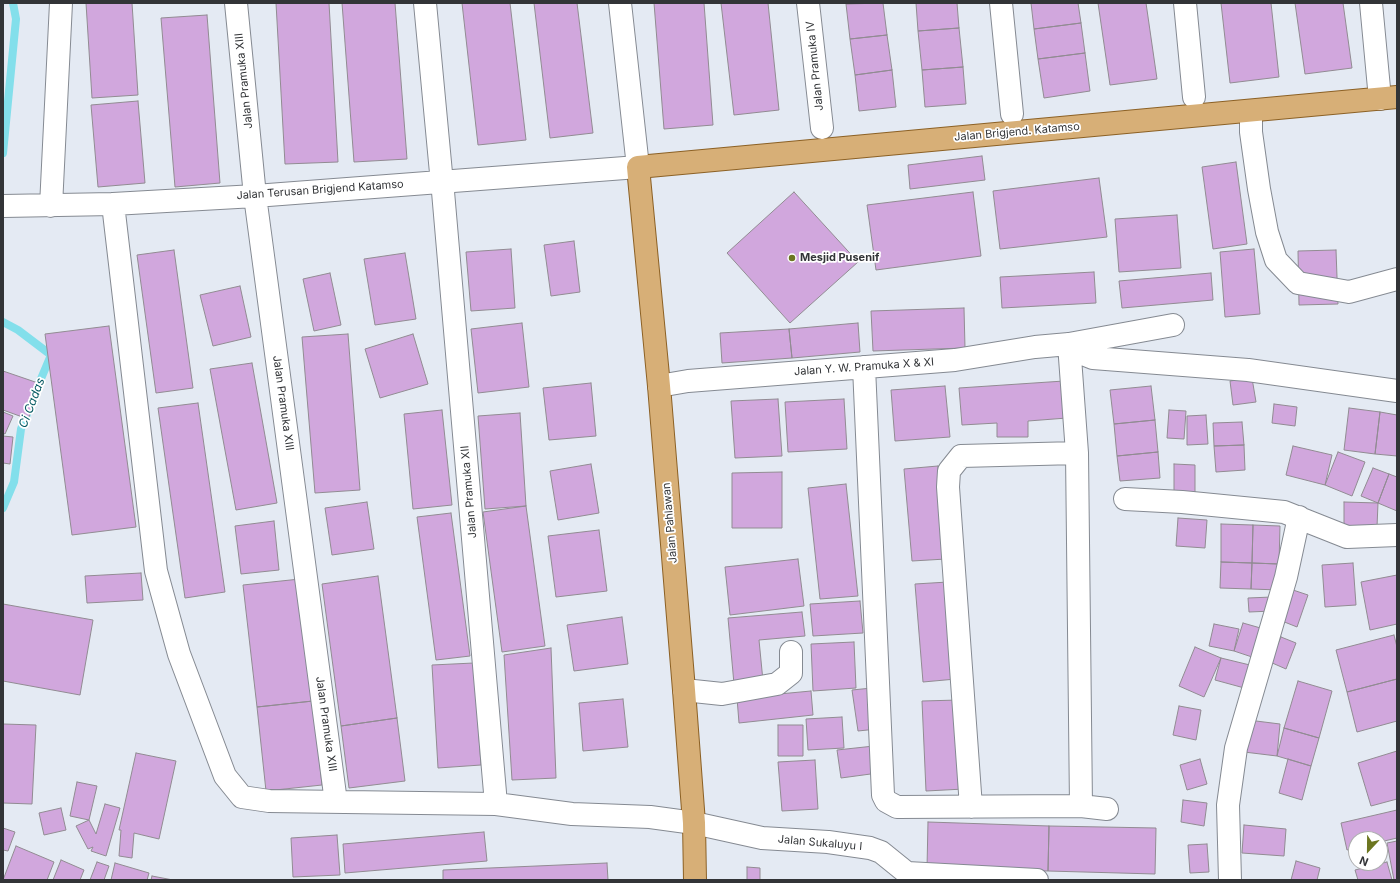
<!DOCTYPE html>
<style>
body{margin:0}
#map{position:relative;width:1400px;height:883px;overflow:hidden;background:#e4eaf3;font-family:Inter,sans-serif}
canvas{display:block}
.frame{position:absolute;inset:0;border:4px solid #323437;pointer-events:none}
.north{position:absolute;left:1348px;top:831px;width:40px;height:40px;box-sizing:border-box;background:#fff;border:1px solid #adaeaf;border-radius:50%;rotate:202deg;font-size:11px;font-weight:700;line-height:16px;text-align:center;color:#323437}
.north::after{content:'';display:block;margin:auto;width:14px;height:18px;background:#6c7620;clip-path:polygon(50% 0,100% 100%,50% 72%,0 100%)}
</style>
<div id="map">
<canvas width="1400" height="883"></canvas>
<div class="frame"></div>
<div class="north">N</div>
</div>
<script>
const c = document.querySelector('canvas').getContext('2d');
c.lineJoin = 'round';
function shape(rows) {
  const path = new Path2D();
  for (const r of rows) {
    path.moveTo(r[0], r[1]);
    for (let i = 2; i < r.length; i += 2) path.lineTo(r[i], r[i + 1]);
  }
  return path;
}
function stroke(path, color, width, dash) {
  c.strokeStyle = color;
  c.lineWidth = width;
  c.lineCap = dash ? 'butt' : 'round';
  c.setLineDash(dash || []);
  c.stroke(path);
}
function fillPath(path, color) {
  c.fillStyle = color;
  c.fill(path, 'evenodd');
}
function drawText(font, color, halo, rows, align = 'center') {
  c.font = font + ' Inter,sans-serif';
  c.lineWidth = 3.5;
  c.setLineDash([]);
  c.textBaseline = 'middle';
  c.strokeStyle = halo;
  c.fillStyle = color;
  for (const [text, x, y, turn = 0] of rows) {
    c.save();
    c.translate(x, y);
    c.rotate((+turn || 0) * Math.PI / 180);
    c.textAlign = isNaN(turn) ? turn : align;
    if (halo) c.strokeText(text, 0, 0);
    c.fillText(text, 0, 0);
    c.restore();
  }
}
stroke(shape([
 [3,153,16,19,13,3],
 [3,322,18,330,51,355,35,393],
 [3,508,14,482,21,429,29,409]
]), '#83dfeb', 8);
const building = shape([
 [86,3,132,3,138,95,92,98,86,3],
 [276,3,329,3,338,162,285,164,276,3],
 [342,3,395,3,407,159,354,162,342,3],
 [462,3,510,3,526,140,478,145,462,3],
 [534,3,577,3,593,133,550,138,534,3],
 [654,3,704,3,713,125,664,129,654,3],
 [721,3,768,3,779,110,734,115,721,3],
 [883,3,887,35,850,39,846,4,883,3],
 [916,3,957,3,959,28,918,31,916,3],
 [1031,3,1078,3,1081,23,1034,29,1031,3],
 [1098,3,1146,3,1157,79,1110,85,1098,3],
 [1221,3,1271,3,1279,77,1230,83,1221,3],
 [1295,3,1343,3,1352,68,1305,74,1295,3],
 [207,15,220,183,175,187,161,18,207,15],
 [1081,23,1085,53,1038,59,1034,29,1081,23],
 [959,28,963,67,922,70,918,31,959,28],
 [887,35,892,70,855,75,850,39,887,35],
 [1085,53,1090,91,1044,98,1038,59,1085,53],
 [963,67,966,104,925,107,922,70,963,67],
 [892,70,896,107,859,111,855,75,892,70],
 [138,101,145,183,98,187,91,105,138,101],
 [982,156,985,180,910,189,908,165,982,156],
 [1236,162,1247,244,1213,249,1202,167,1236,162],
 [1099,178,1107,237,1000,249,993,191,1099,178],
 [794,192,858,262,790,323,727,253,794,192],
 [973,192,981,256,876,270,867,205,973,192],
 [1177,215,1181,268,1119,272,1115,219,1177,215],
 [574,241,580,292,551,296,544,245,574,241],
 [511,249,515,308,471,311,466,252,511,249],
 [1254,249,1260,314,1225,317,1220,252,1254,249],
 [174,250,193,388,156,393,137,255,174,250],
 [1336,250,1338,304,1299,305,1298,251,1336,250],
 [405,253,416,319,375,325,364,259,405,253],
 [1094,272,1096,303,1002,308,1000,277,1094,272],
 [330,273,341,325,314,331,303,279,330,273],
 [1211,273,1213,300,1122,308,1119,281,1211,273],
 [240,286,251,337,213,346,200,295,240,286],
 [964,308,965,348,873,351,871,311,964,308],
 [522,323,529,387,478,393,471,329,522,323],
 [858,323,860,352,792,358,789,329,858,323],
 [109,326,136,527,72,535,45,334,109,326],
 [789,329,792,358,722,363,720,333,789,329],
 [348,334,360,490,315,493,302,337,348,334],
 [413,334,428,384,380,398,365,349,413,334],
 [252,363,277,503,236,510,210,369,252,363],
 [3,371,41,384,28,419,3,410,3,371],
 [1252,378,1256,402,1233,405,1230,381,1252,378],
 [1064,381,1067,418,1028,421,1028,437,997,437,997,423,962,425,959,388,1064,381],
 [591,383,596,436,549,440,543,388,591,383],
 [945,386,950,437,895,441,891,390,945,386],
 [1151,386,1155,420,1114,424,1110,390,1151,386],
 [778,399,782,456,735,458,731,401,778,399],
 [844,399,847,449,788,452,785,402,844,399],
 [198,403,225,592,185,598,158,408,198,403],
 [1274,404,1297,407,1295,426,1272,423,1274,404],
 [1349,408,1380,412,1375,454,1344,450,1349,408],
 [442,410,452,505,413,509,404,414,442,410],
 [1169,410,1186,411,1184,439,1167,438,1169,410],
 [3,412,13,416,5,434,3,433,3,412],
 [1380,412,1397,415,1397,456,1375,454,1380,412],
 [520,413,526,506,485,509,478,416,520,413],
 [1206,415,1208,444,1187,445,1187,416,1206,415],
 [1155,420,1158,452,1117,456,1114,424,1155,420],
 [1242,422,1244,445,1214,446,1213,423,1242,422],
 [3,436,13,437,10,464,3,463,3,436],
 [1244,445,1245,470,1216,472,1214,446,1244,445],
 [1293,446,1332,455,1325,485,1286,475,1293,446],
 [1158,452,1160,478,1120,481,1117,456,1158,452],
 [1338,452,1365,462,1352,496,1325,485,1338,452],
 [591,464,599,513,558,520,550,471,591,464],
 [1174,464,1195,465,1195,498,1174,498,1174,464],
 [938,466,946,559,912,561,904,469,938,466],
 [1373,468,1389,474,1378,503,1361,496,1373,468],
 [782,472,782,528,732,528,732,473,782,472],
 [1389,474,1397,477,1397,511,1378,503,1389,474],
 [846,484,858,596,820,599,808,488,846,484],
 [367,502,374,549,332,555,325,508,367,502],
 [1344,502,1378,503,1377,527,1344,526,1344,502],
 [526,506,545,646,502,652,483,512,526,506],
 [451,513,470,656,436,660,417,517,451,513],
 [1178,518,1207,520,1205,548,1176,546,1178,518],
 [274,521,279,570,241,574,235,526,274,521],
 [1221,524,1253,525,1252,563,1221,562,1221,524],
 [1253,525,1280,526,1279,564,1252,563,1253,525],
 [599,530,607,591,556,597,548,536,599,530],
 [798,559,804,606,730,615,725,567,798,559],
 [1221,562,1252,563,1251,589,1220,588,1221,562],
 [1252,563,1279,564,1279,590,1251,589,1252,563],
 [1353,563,1356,605,1325,607,1322,565,1353,563],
 [141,573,143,600,87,603,85,576,141,573],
 [1397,575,1397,624,1370,630,1361,582,1397,575],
 [378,576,397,718,341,726,322,584,378,576],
 [300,579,313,701,257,707,243,585,300,579],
 [948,582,956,679,923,682,915,584,948,582],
 [1293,590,1308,595,1297,627,1282,621,1293,590],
 [1272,597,1273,611,1249,612,1248,598,1272,597],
 [860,601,863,633,813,636,810,604,860,601],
 [3,604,93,620,80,695,3,681,3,604],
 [802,612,805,636,759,640,763,681,734,684,728,618,802,612],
 [622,617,628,664,574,671,567,625,622,617],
 [1243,623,1264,629,1255,658,1234,651,1243,623],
 [1214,624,1239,629,1234,651,1209,646,1214,624],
 [1394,635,1397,647,1397,679,1347,692,1336,650,1394,635],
 [1281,637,1296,643,1286,669,1270,662,1281,637],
 [854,642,856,688,813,691,811,644,854,642],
 [1195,647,1221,658,1204,697,1179,686,1195,647],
 [551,648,556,778,512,780,504,655,551,648],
 [1221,658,1254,666,1248,689,1215,680,1221,658],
 [474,663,481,765,438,768,432,665,474,663],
 [1397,679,1397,721,1357,732,1347,692,1397,679],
 [1298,681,1332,691,1319,738,1284,728,1298,681],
 [872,688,877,729,858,731,852,690,872,688],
 [811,691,813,715,739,723,737,698,811,691],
 [623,699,628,747,583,751,579,703,623,699],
 [959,700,964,789,926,791,922,701,959,700],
 [313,701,322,785,266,791,257,707,313,701],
 [1179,706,1201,710,1196,740,1173,735,1179,706],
 [842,717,844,748,808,750,806,719,842,717],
 [397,718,405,781,349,788,341,726,397,718],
 [1248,720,1280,724,1277,756,1244,752,1248,720],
 [3,724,36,725,32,804,3,803,3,724],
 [778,725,803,725,803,756,778,756,778,725],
 [1284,728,1319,738,1311,766,1277,756,1284,728],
 [874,746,878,773,841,778,837,750,874,746],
 [1397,751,1397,799,1371,806,1358,763,1397,751],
 [136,753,176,761,159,839,134,833,132,858,119,856,121,830,119,830,136,753],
 [1200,759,1207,784,1187,790,1180,765,1200,759],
 [1288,759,1311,766,1302,800,1279,793,1288,759],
 [815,760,818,809,782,811,778,762,815,760],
 [77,782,97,786,89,820,70,816,77,782],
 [1183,800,1207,803,1204,826,1181,822,1183,800],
 [105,804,120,808,106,856,91,851,93,847,88,849,76,826,89,820,96,834,105,804],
 [61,808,66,830,44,835,39,813,61,808],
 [1397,810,1397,838,1380,842,1380,839,1356,839,1356,848,1347,850,1341,823,1397,810],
 [928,822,1049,826,1048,871,927,868,928,822],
 [1244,825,1286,829,1284,856,1242,853,1244,825],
 [1049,826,1156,828,1155,874,1048,871,1049,826],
 [3,828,15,832,8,851,3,850,3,828],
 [484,832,487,861,345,873,343,844,484,832],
 [337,835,340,875,293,877,291,838,337,835],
 [1397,841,1397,880,1394,880,1387,843,1397,841],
 [1207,844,1209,872,1190,873,1188,845,1207,844],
 [16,846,54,862,47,880,3,880,16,846],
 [61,860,84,870,80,880,53,880,61,860],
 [1296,861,1320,868,1317,880,1291,880,1296,861],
 [97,862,109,866,104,880,90,880,97,862],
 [1387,862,1392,880,1358,880,1355,870,1387,862],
 [115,863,149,873,147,880,111,880,115,863],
 [607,863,608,880,443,880,443,870,607,863],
 [747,867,760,868,760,880,747,880,747,867],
 [152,876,173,880,151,880,152,876]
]);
fillPath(building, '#d1a7dd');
stroke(building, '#918b92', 1);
const minor = shape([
 [236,3,255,196,336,802],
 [425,3,441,173],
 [808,3,822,128],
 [1001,3,1012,114],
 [1185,3,1194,97],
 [1371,3,1380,99],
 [1251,111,1251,132,1259,189,1267,232,1276,260,1298,283,1349,292,1397,279],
 [442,180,496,804],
 [113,204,156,571,179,654,225,776,242,797,269,801,496,804,572,814,650,817,694,823,762,838,828,842,870,848,881,852,907,873,1037,880],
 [3,206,113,204,255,196,638,167,620,3],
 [51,206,61,3],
 [1069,344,1077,453,1081,806],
 [1069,344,1078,352,1093,358,1248,370,1397,391],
 [864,367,883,795,886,801,897,807,1081,806,1107,809],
 [659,386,688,381,955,360,1035,347,1069,344,1173,325],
 [1125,499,1182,502,1284,512,1347,537,1397,535],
 [684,690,722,694,777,684,791,673,791,652],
 [971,807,948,487,949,471,961,456,1077,453],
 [1230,880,1228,805,1236,748,1286,577,1299,517]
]);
const major = shape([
 [695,880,694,823,684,690,659,386,638,167,1397,97]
]);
stroke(minor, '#858a92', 24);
stroke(major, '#8c6125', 24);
stroke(minor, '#fff', 22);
stroke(major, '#d7af77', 22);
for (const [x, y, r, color] of [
 [792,258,4,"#6c7620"]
]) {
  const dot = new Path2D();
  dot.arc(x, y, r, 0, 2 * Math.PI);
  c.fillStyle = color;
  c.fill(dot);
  stroke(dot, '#fff', 1.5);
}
drawText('11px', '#323437', '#fff', [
 ["Jalan Pramuka IV",815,66,-96],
 ["Jalan Pramuka XIII",244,81,-96],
 ["Jalan Brigjend. Katamso",1017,132,-5],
 ["Jalan Terusan Brigjend Katamso",320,190,-4],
 ["Jalan Y. W. Pramuka X & XI",864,367,-4],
 ["Jalan Pramuka XIII",283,403,82],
 ["Jalan Pramuka XII",469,492,-95],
 ["Jalan Pahlawan",670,523,-95],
 ["Jalan Pramuka XIII",326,724,82],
 ["Jalan Sukaluyu I",820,843,5]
]);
drawText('bold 11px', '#323437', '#fff', [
 ["Mesjid Pusenif",800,258]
], 'left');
drawText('italic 12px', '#055962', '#fff', [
 ["Ci Cadas",32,403,-69]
]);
</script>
